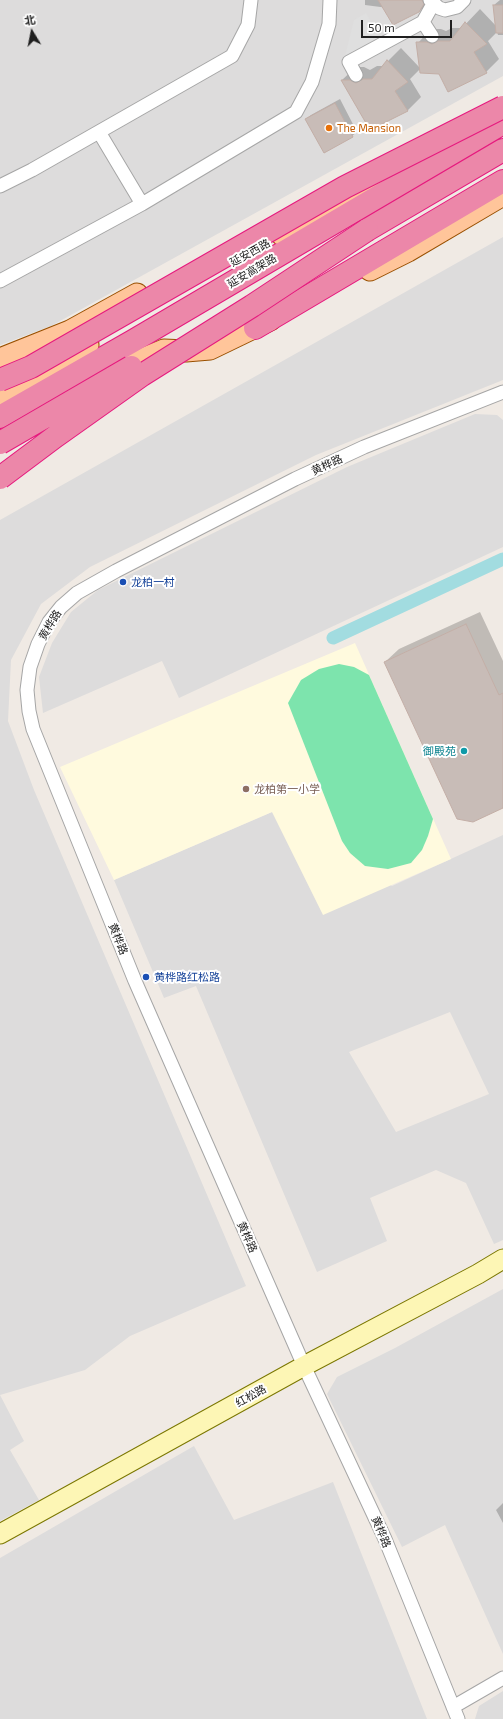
<!DOCTYPE html>
<meta charset="utf-8">
<style>
body{margin:0}
#map{position:relative;width:503px;height:1719px;overflow:hidden;background:#f0eae4;font-family:"Exo 2","Noto Sans SC",sans-serif}
canvas{display:block}
.north{position:absolute;left:12px;top:12px;width:40px;height:40px;-webkit-text-stroke:3px #fff;paint-order:stroke;rotate:350deg;font-size:11px;font-weight:700;line-height:16px;text-align:center;color:#1f1f1f}
.north::after{content:'';display:block;margin:auto;width:14px;height:18px;background:#1f1f1f;clip-path:polygon(50% 0,100% 100%,50% 72%,0 100%)}
.scale{position:absolute;left:361px;top:20px;width:91px;height:18px;box-sizing:border-box;border:2px solid #1f1f1f;border-top:0;padding-left:5px;font-size:12px;line-height:14px;white-space:nowrap;color:#1f1f1f;-webkit-text-stroke:3px #fff;paint-order:stroke}
</style>
<div id="map">
<canvas width="503" height="1719"></canvas>
<div class="north">北</div>
<div class="scale">50 m</div>
</div>
<script>
const c = document.querySelector('canvas').getContext('2d');
c.lineJoin = 'round';
function fillPath(path, color) {
  c.fillStyle = color;
  c.fill(path, 'evenodd');
}
function shape(rows) {
  const path = new Path2D();
  for (const r of rows) {
    path.moveTo(r[0], r[1]);
    for (let i = 2; i < r.length; i += 2) path.lineTo(r[i], r[i + 1]);
  }
  return path;
}
function stroke(path, color, width, dash) {
  c.strokeStyle = color;
  c.lineWidth = width;
  c.lineCap = dash ? 'butt' : 'round';
  c.setLineDash(dash || []);
  c.stroke(path);
}
function drawText(font, color, halo, rows, align = 'center') {
  c.font = font + ' "Exo 2","Noto Sans SC",sans-serif';
  c.lineWidth = 4;
  c.setLineDash([]);
  c.textBaseline = 'middle';
  c.strokeStyle = halo;
  c.fillStyle = color;
  for (const [text, x, y, turn = 0] of rows) {
    c.save();
    c.translate(x, y);
    c.rotate((+turn || 0) * Math.PI / 180);
    c.textAlign = isNaN(turn) ? turn : align;
    if (halo) c.strokeText(text, 0, 0);
    c.fillText(text, 0, 0);
    c.restore();
  }
}
fillPath(shape([
 [0,0,503,0,503,76,51,326,0,345],
 [503,237,503,380,316,455,90,567,41,604,11,660,8,721,34,790,246,1286,130,1336,85,1370,0,1395,24,1441,10,1450,39,1500,0,1521,0,520],
 [475,414,497,415,503,420,503,547,179,698,162,661,43,713,39,677,52,643,71,612,98,590,347,467],
 [272,812,392,886,503,835,503,1240,494,1244,466,1183,436,1170,370,1198,387,1241,317,1272,196,986,164,998,114,880],
 [450,1012,489,1094,396,1132,349,1052],
 [503,1289,503,1654,445,1525,402,1547,327,1394,337,1377,395,1348],
 [194,1446,234,1520,333,1482,427,1719,0,1719,0,1558],
 [503,1691,503,1719,475,1719,479,1706]
]), '#dddcdc');
fillPath(shape([
 [355,643,451,859,323,915,272,812,114,880,60,767]
]), '#fffade');
fillPath(shape([
 [339,664,354,667,369,675,433,819,428,836,422,850,411,863,388,869,365,866,350,853,342,841,288,703,301,680,319,669]
]), '#7de4ad');
fillPath(shape([
 [366,13,381,39,344,60,354,20]
]), '#dfdfdf');
fillPath(shape([
 [365,0,430,0,419,12,365,5],
 [500,0,503,0,503,35,498,35,497,32,488,41,499,59,486,72,439,73,421,68,410,79,421,97,407,111,342,80,356,67,364,67,370,70,377,66,383,66,401,48,420,68,418,43,431,29,441,29,446,31,452,28,462,28,480,9,497,27,494,5],
 [340,99,357,132,352,136,306,119,311,115],
 [480,612,503,661,503,807,385,662,399,649],
 [503,1503,503,1523,496,1510]
]), '#0003');
stroke(shape([
 [333,638,503,559]
]), '#a2dce0', 13);
const building = shape([
 [378,0,422,0,424,4,419,12,393,25,378,0],
 [493,5,503,5,503,33,496,33,493,5],
 [465,22,487,44,474,52,487,73,448,92,439,74,420,73,416,42,427,42,432,44,438,41,450,41,465,22],
 [387,60,408,82,395,91,408,111,370,130,341,80,350,80,356,83,363,79,372,79,387,60],
 [335,103,353,137,324,153,305,119,335,103],
 [466,624,499,695,503,693,503,808,473,822,457,819,384,662,466,624]
]);
fillPath(building, '#c8bcb7');
stroke(building, '#c3aea6', 1);
const street = shape([
 [430,0,439,8,445,10,457,7,464,0],
 [423,22,432,36],
 [356,75,349,62,423,22,433,4],
 [99,132,142,204],
 [0,186,32,170,232,56,248,25,251,0],
 [0,281,142,204,296,112,312,82,329,24,330,0],
 [453,1707,503,1678],
 [458,1719,385,1539,304,1366,135,981,33,729,29,711,27,690,30,667,38,644,49,622,61,607,77,593,116,571,295,479,364,447,503,392]
]);
const secondary = shape([
 [0,1534,304,1366,478,1274,503,1259]
]);
const primary = shape([
 [282,235,382,179],
 [370,270,408,251,503,195],
 [0,359,70,331,137,294],
 [114,375,129,365,164,350,186,351,210,349,270,320],
 [0,404,88,345]
]);
const highway = shape([
 [367,230,503,150],
 [255,328,503,181],
 [0,417,133,341,503,123]
]);
stroke(street, '#a6a6a6', 15);
stroke(secondary, '#7b7700', 21);
stroke(primary, '#995000', 23);
stroke(highway, '#e6197e', 24);
stroke(street, '#fff', 13);
stroke(secondary, '#fdf6b5', 19);
stroke(primary, '#ffc59a', 21);
stroke(highway, '#ec87a9', 22);
const highwayBridge = shape([
 [0,380,31,367,345,187,503,107],
 [0,443,131,367],
 [0,478,56,436,142,375,252,306,367,230]
]);
stroke(highwayBridge, '#e6197e', 24, []);
stroke(highwayBridge, '#ec87a9', 22);
for (const [x, y, r, color] of [
 [329,128,4,"#e8710a"],
 [123,582,4,"#1a4fb4"],
 [464,751,4,"#0f9aa8"],
 [246,789,4,"#8d6e63"],
 [146,977,4,"#1a4fb4"]
]) {
  const dot = new Path2D();
  dot.arc(x, y, r, 0, 2 * Math.PI);
  c.fillStyle = color;
  c.fill(dot);
  stroke(dot, '#fff', 1.5);
}
drawText('11px', '#c56008', '#fff', [
 ["The Mansion",337,128]
], 'left');
drawText('11px', '#1f1f1f', '#fff', [
 ["延安西路",250,253,-29],
 ["延安高架路",252,271,-31],
 ["黄桦路",327,465,-25],
 ["黄桦路",50,625,-59],
 ["黄桦路",118,939,68],
 ["黄桦路",247,1237,66],
 ["红松路",251,1396,-29],
 ["黄桦路",381,1532,67]
]);
drawText('11px', '#164399', '#fff', [
 ["龙柏一村",131,582],
 ["黄桦路红松路",154,977]
], 'left');
drawText('11px', '#0d838f', '#fff', [
 ["御殿苑",456,751]
], 'right');
drawText('11px', '#785e54', '#fff', [
 ["龙柏第一小学",254,789]
], 'left');
</script>
